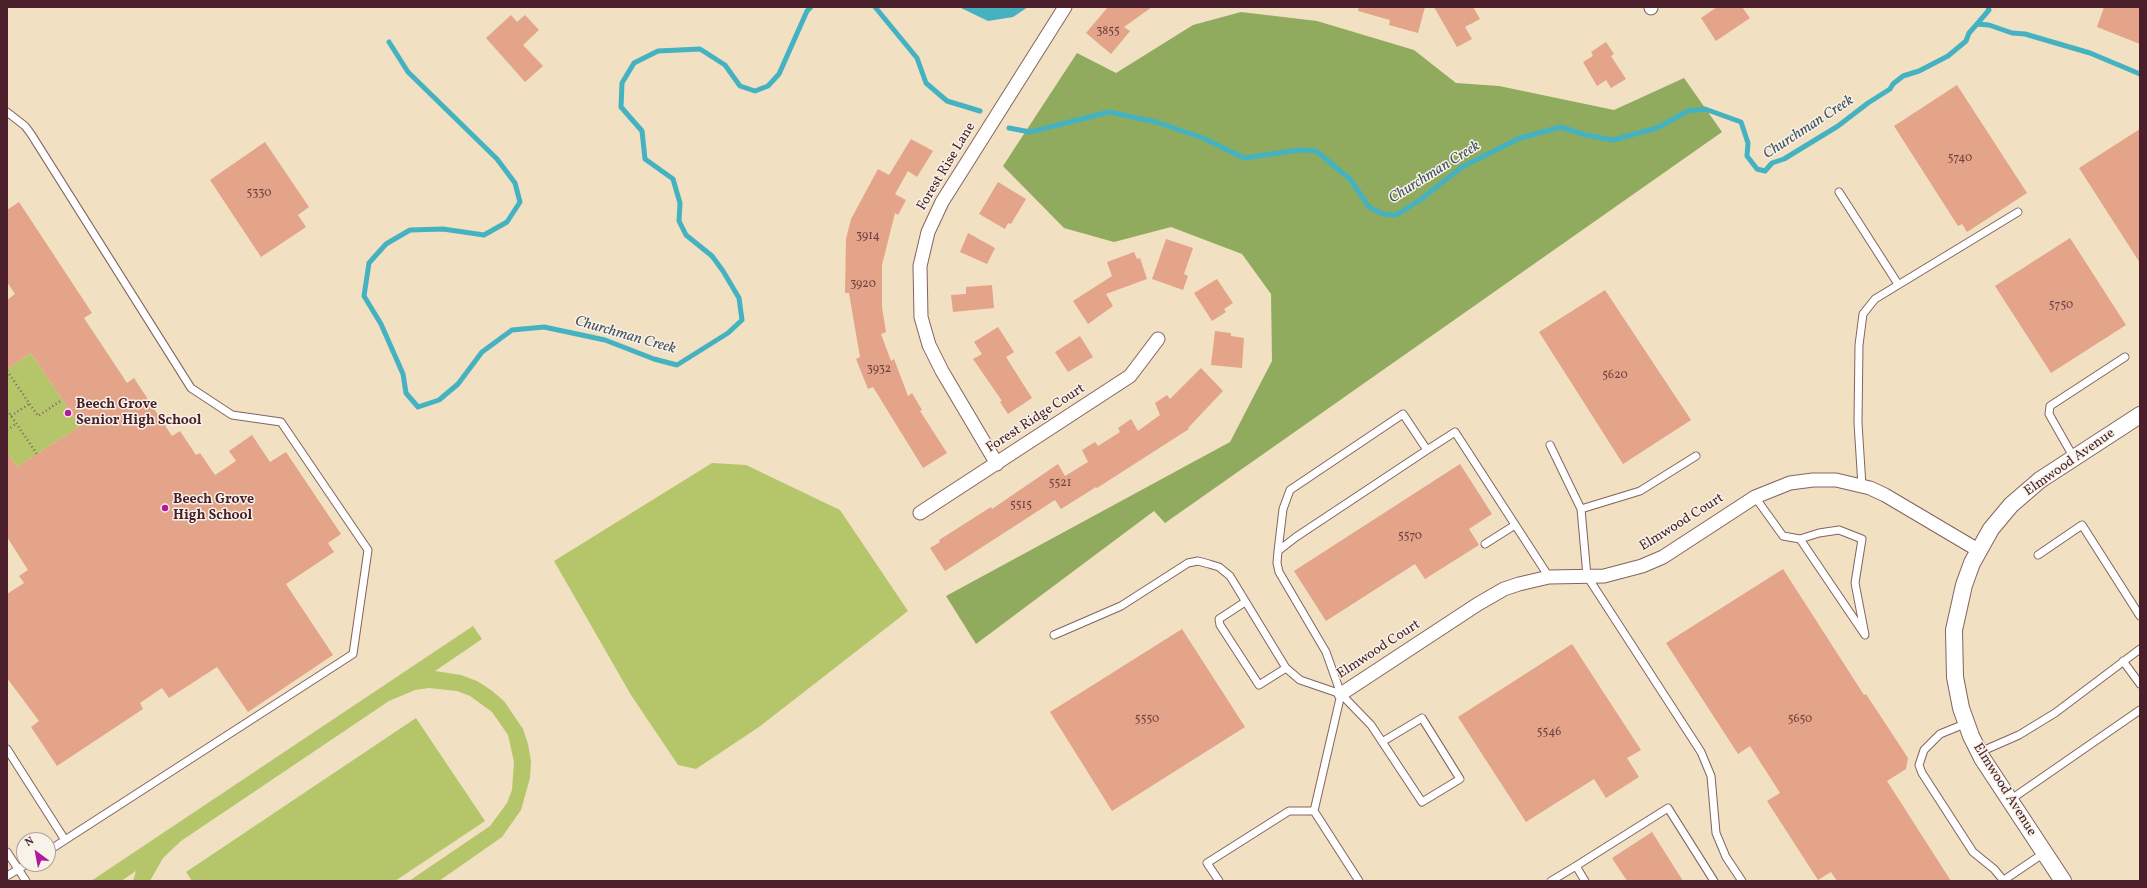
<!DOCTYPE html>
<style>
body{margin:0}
#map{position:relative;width:2147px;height:888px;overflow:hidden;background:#f1e0c2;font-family:Vollkorn,serif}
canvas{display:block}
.frame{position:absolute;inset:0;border:8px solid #4a1f2b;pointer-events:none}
.north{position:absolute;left:16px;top:832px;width:40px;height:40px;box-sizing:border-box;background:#f7f3e8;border:1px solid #b29e9c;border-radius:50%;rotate:328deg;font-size:11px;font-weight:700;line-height:16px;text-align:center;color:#4a1f2b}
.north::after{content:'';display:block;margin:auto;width:14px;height:18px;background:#b5179e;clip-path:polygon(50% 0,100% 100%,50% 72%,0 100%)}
</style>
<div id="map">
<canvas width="2147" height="888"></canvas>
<div class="frame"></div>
<div class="north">N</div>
</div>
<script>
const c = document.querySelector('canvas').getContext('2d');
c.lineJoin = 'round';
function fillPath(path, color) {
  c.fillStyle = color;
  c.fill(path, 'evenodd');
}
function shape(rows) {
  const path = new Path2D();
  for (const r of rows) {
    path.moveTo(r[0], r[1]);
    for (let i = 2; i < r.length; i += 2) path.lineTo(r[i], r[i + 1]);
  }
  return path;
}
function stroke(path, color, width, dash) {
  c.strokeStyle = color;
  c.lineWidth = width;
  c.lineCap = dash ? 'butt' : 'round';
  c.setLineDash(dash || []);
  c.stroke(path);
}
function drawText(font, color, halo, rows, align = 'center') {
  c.font = font + ' Vollkorn,serif';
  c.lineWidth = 3;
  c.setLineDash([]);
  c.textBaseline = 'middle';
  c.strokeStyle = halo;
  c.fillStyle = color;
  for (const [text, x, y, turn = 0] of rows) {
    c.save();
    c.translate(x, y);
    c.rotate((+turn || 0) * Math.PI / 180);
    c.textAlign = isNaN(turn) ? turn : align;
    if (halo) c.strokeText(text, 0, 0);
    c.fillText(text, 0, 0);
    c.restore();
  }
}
fillPath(shape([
 [31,353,80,426,17,467,7,452,7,369],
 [712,463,746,465,840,510,908,611,759,727,696,769,678,765,631,695,554,561],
 [473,626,482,639,435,671,461,675,477,681,491,690,504,701,523,729,528,744,531,761,530,778,521,810,502,837,439,881,409,881,490,826,507,803,512,790,514,762,508,735,492,712,470,696,457,691,429,688,415,690,389,701,181,841,163,858,150,881,133,881,136,871,121,881,91,881],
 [416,718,485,821,395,881,192,881,186,872]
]), '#b5c66a');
fillPath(shape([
 [1241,12,1317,21,1414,50,1456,83,1499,86,1614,110,1684,78,1722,132,1165,523,1154,511,976,644,946,596,1230,442,1272,361,1271,294,1242,254,1171,227,1114,242,1064,228,1003,166,1077,53,1116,73,1193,25]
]), '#90ab5e');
fillPath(shape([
 [959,7,1028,7,1013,17,988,21]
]), '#44b2c0');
stroke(shape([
 [875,7,917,58,926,83,947,101,980,111],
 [1977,24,1989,10,1988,7],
 [389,42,408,72,497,159,515,183,520,202,507,222,484,235,443,229,410,230,386,244,369,263,364,296,381,324,403,374,406,393,418,407,439,400,458,384,482,352,512,330,544,327,605,340,654,359,677,365,728,333,742,320,739,298,723,271,712,256,686,235,679,221,680,203,673,179,645,159,642,131,621,107,622,83,634,63,658,51,700,49,725,65,740,86,755,91,768,86,779,74,807,11,811,7],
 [1009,128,1030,132,1109,112,1156,122,1203,138,1244,158,1299,150,1316,151,1350,179,1369,207,1383,214,1396,215,1420,200,1462,167,1520,138,1561,127,1586,135,1613,140,1657,128,1688,111,1705,109,1741,122,1748,143,1747,156,1757,169,1765,171,1772,163,1784,159,1838,126,1868,103,1890,89,1893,84,1903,76,1919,71,1948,56,1966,41,1969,33,1977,24,1989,25,2012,33,2025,34,2090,53,2140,74]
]), '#44b2c0', 5);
fillPath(shape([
 [1108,7,1152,7,1124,27,1130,31,1111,54,1086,33],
 [1359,7,1425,7,1418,33,1389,25,1390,20,1358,11],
 [1434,7,1473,7,1480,19,1465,27,1472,39,1457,47],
 [1717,7,1742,7,1750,18,1716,41,1701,18],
 [2104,7,2140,7,2140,44,2097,27],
 [511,15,517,22,525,15,539,30,523,45,543,66,525,82,486,38],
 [1606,42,1614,54,1611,56,1626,79,1611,88,1606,80,1597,86,1583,62,1593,56,1591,52],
 [1957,85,2027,193,1967,232,1962,224,1958,226,1894,126],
 [2140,129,2140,263,2079,168],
 [911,139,933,151,917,177,908,171,895,194,906,200,898,215,895,213,882,265,882,307,886,332,881,334,891,361,894,359,908,396,912,393,922,410,920,411,947,453,923,468,873,387,868,389,856,359,860,357,849,293,845,293,846,239,851,219,878,169,889,175],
 [265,142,309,207,298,215,306,227,261,257,210,180],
 [998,182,1026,199,1011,224,1008,223,1005,229,979,214],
 [19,202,92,313,84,318,127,383,134,378,172,436,180,431,196,455,200,453,215,475,236,461,229,451,252,435,270,462,286,452,341,534,328,543,334,552,286,584,333,655,248,712,217,667,169,698,162,688,140,703,143,709,57,766,31,727,39,721,7,678,7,594,24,583,19,576,28,570,7,537,7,452,17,467,80,426,31,353,7,369,7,300,15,294,7,282,7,210],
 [968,233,995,248,987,264,960,252],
 [2070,238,2126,325,2051,373,1995,286],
 [1166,239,1193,248,1184,274,1188,276,1183,290,1152,279],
 [1134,252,1137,259,1140,258,1147,279,1106,294,1113,306,1088,324,1073,301,1112,276,1107,262],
 [1217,279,1233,303,1224,309,1226,312,1212,321,1194,293],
 [992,285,994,308,953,312,951,295,966,294,966,287],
 [1605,290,1691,420,1623,464,1539,332],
 [998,327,1014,352,1006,357,1032,398,1008,414,1000,402,1002,401,973,359,982,354,974,342],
 [1215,331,1231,333,1231,336,1244,338,1242,368,1211,365],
 [1080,336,1093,357,1068,372,1055,352],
 [1201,368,1223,391,1188,428,1189,429,1097,488,1096,487,1061,509,1055,500,945,571,930,548,940,542,939,540,991,507,992,509,1058,464,1065,476,1088,462,1082,450,1095,442,1098,446,1120,432,1118,428,1131,419,1138,431,1160,415,1155,403,1167,395,1170,399],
 [1460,464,1492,514,1469,529,1479,545,1425,579,1415,564,1326,621,1294,571],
 [1783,569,1864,695,1866,694,1908,758,1906,769,1887,781,1951,881,1837,881,1831,872,1818,880,1767,801,1780,793,1750,746,1738,754,1666,643],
 [1182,629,1245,727,1112,811,1050,712],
 [1572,644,1641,750,1627,758,1639,777,1606,798,1594,779,1526,822,1458,717],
 [1652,832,1683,881,1627,881,1612,858]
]), '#e3a489');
const service = shape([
 [7,112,25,126,31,134,191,388,232,415,281,422,368,550,353,654,48,851],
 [1839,192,1898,284],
 [1550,445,1581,509,1587,576,1701,752,1711,776,1716,833,1726,857,1742,881],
 [1427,450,1455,432,1549,577],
 [2074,458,2049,414,2050,406,2125,357],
 [1862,486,1858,423,1859,345,1863,314,1875,299,2018,212],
 [1755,497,1783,536,1800,539,1865,635,1855,583,1862,539,1839,530,1819,533,1800,539],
 [1581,509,1640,491,1696,456],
 [1485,544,1515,525],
 [1278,551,1283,509,1290,490,1403,414,1427,450,1296,537,1278,551,1277,563,1279,572,1326,652,1341,694,1371,725,1422,802,1460,779,1422,718,1382,742],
 [2038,555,2082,525,2140,616],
 [1245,602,1219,619,1220,625,1259,685,1286,668],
 [1054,635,1121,606,1188,563,1198,561,1209,564,1219,567,1230,576,1286,668,1300,680,1341,694],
 [2123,661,2140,684],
 [1341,694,1314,811,1359,881],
 [1967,723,1940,734,1924,750,1919,765,1922,773,1973,852,1994,869,2004,881],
 [7,749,65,840],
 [1980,752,2019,735,2055,713,2140,649],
 [2010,800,2140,710],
 [7,852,26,881],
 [1576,866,1668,808,1714,881],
 [7,876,27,864],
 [2004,880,2044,853],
 [1219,881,1207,863,1289,811,1314,811],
 [1551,881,1576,866,1585,881]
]);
const minor = shape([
 [1651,7,1651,8],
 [997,464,942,371,929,345,921,317,920,266,928,232,942,202,1065,7],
 [920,513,1130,376,1158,339],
 [1341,694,1478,604,1504,589,1519,584,1549,577,1604,576,1642,566,1663,557,1755,497,1790,483,1813,480,1836,480,1870,488,1885,495,1978,550]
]);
const tertiary = shape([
 [2063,881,1982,758,1971,736,1961,708,1955,677,1954,630,1964,585,1972,563,1991,529,2011,505,2040,480,2140,415]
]);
stroke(service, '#846360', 9);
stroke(minor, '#846360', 15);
stroke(tertiary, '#846360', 18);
stroke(shape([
 [7,371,38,416,62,400],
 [7,410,37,454],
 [11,416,29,404],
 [7,430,16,424]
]), '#846360', 2.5, [1, 3]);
stroke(service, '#fff', 7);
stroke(minor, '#fff', 13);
stroke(tertiary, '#fff', 16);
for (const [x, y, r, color] of [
 [68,413,4,"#b5179e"],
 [165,508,4,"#b5179e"]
]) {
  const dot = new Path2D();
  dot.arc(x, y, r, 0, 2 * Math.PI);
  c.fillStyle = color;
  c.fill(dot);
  stroke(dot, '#f7f3e8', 1.5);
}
drawText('12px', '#704042', null, [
 ["3855",1108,32],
 ["5740",1960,159],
 ["5330",259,194],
 ["3914",868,237],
 ["3920",863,285],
 ["5750",2061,306],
 ["3932",879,370],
 ["5620",1615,376],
 ["5521",1060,484],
 ["5515",1021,506],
 ["5570",1410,537],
 ["5550",1147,720],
 ["5650",1800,720],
 ["5546",1549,733]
]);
drawText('14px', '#4a1f2b', '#f7f3e8', [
 ["Forest Rise Lane",947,167,-59],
 ["Forest Ridge Court",1036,419,-33],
 ["Elmwood Avenue",2070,463,-35],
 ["Elmwood Court",1682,523,-32],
 ["Elmwood Court",1379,650,-33],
 ["Elmwood Avenue",2004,790,58]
]);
drawText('bold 14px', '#4a1f2b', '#f7f3e8', [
 ["Beech Grove",76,405],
 ["Senior High School",76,421],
 ["Beech Grove",173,500],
 ["High School",173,516]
], 'left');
drawText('italic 15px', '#48525f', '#f7f3e8', [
 ["Churchman Creek",1809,128,-33],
 ["Churchman Creek",1435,173,-32],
 ["Churchman Creek",625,336,16]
]);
</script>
